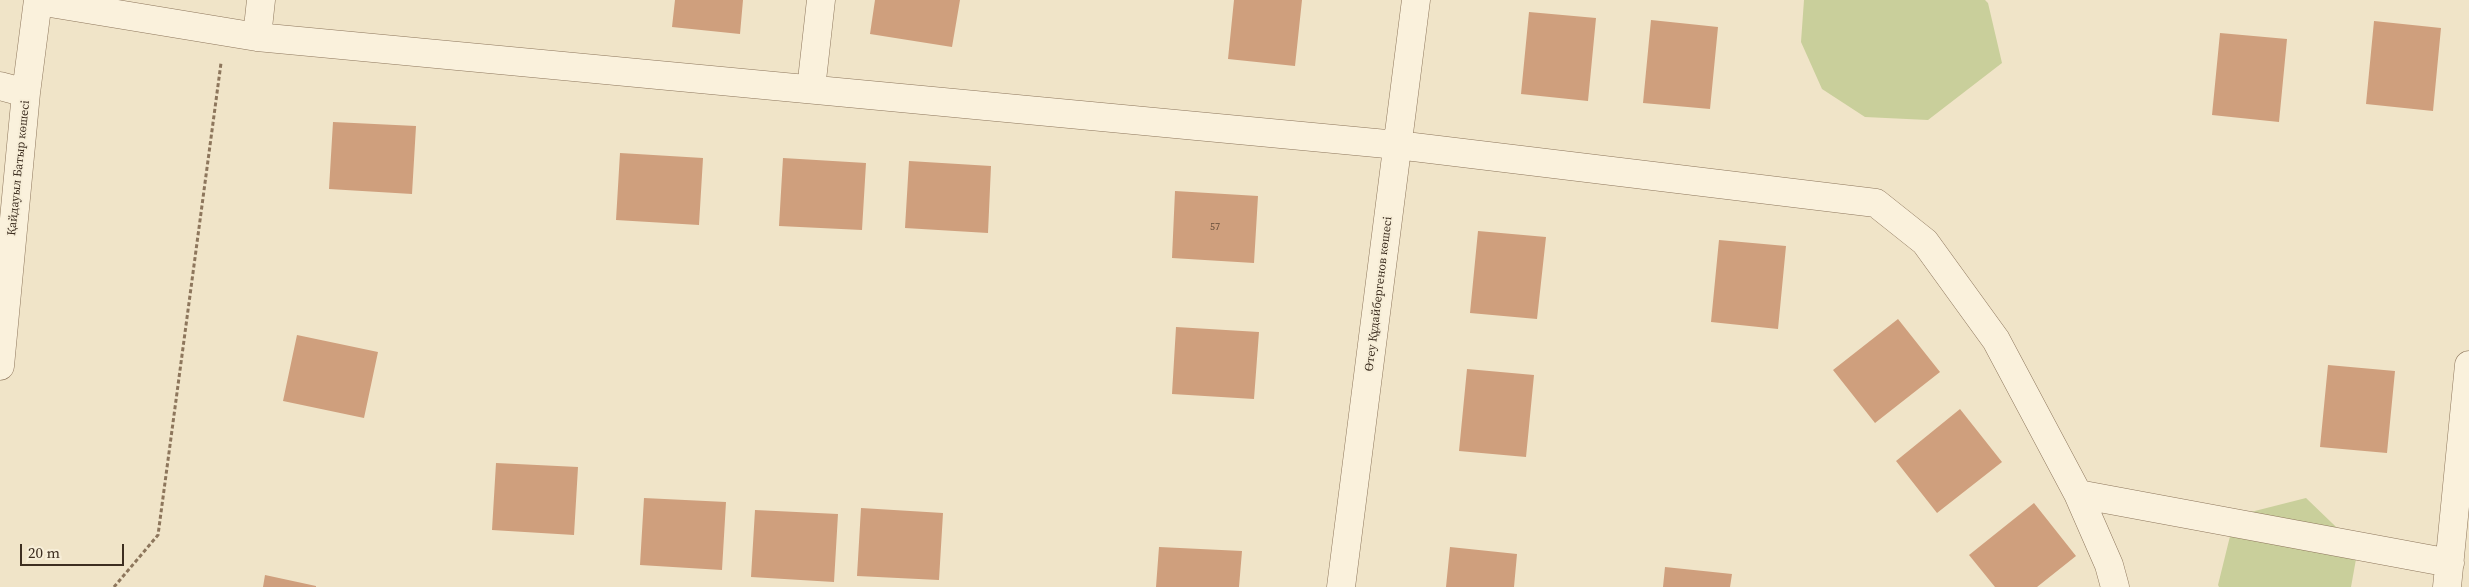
<!DOCTYPE html>
<meta charset="utf-8">
<style>
body{margin:0}
#map{position:relative;width:2469px;height:587px;overflow:hidden;background:#f0e4c8;font-family:"Source Serif 4",serif}
canvas{display:block}
.scale{position:absolute;left:20px;top:544px;width:104px;height:22px;box-sizing:border-box;border:2px solid #3d2e20;border-top:0;padding-left:6px;font-size:15px;line-height:18px;white-space:nowrap;color:#3d2e20;-webkit-text-stroke:4px #f7eed8;paint-order:stroke}
</style>
<div id="map">
<canvas width="2469" height="587"></canvas>
<div class="scale">20 m</div>
</div>
<script>
const c = document.querySelector('canvas').getContext('2d');
c.lineJoin = 'round';
function fillPath(path, color) {
  c.fillStyle = color;
  c.fill(path, 'evenodd');
}
function shape(rows) {
  const path = new Path2D();
  for (const r of rows) {
    path.moveTo(r[0], r[1]);
    for (let i = 2; i < r.length; i += 2) path.lineTo(r[i], r[i + 1]);
  }
  return path;
}
function stroke(path, color, width, dash) {
  c.strokeStyle = color;
  c.lineWidth = width;
  c.lineCap = dash ? 'butt' : 'round';
  c.setLineDash(dash || []);
  c.stroke(path);
}
function drawText(font, color, halo, rows, align = 'center') {
  c.font = font + ' "Source Serif 4",serif';
  c.lineWidth = 4;
  c.setLineDash([]);
  c.textBaseline = 'middle';
  c.strokeStyle = halo;
  c.fillStyle = color;
  for (const [text, x, y, turn = 0] of rows) {
    c.save();
    c.translate(x, y);
    c.rotate((+turn || 0) * Math.PI / 180);
    c.textAlign = isNaN(turn) ? turn : align;
    if (halo) c.strokeText(text, 0, 0);
    c.fillText(text, 0, 0);
    c.restore();
  }
}
fillPath(shape([
 [1804,0,1985,0,1988,3,2002,63,1928,120,1865,117,1822,89,1801,42],
 [2306,498,2358,548,2351,587,2219,587,2218,585,2235,516]
]), '#c9cf9b');
fillPath(shape([
 [675,0,743,0,740,34,672,27],
 [875,0,960,0,952,47,870,34],
 [1234,0,1302,0,1295,66,1228,59],
 [1529,12,1596,18,1588,101,1521,94],
 [1651,20,1718,27,1710,109,1643,103],
 [2374,21,2441,28,2433,111,2366,104],
 [2220,33,2287,39,2279,122,2212,115],
 [333,122,416,126,412,194,329,189],
 [620,153,703,158,699,225,616,220],
 [783,158,866,163,862,230,779,226],
 [909,161,991,166,988,233,905,228],
 [1175,191,1258,196,1254,263,1172,258],
 [1478,231,1546,237,1537,319,1470,313],
 [1719,240,1786,246,1778,329,1711,322],
 [1898,319,1940,372,1875,423,1833,370],
 [1176,327,1259,332,1254,399,1172,394],
 [297,335,378,352,364,418,283,401],
 [2328,365,2395,371,2387,453,2320,447],
 [1467,369,1534,375,1526,457,1459,451],
 [1960,409,2002,462,1937,513,1896,461],
 [496,463,578,467,574,535,492,530],
 [644,498,726,502,722,570,640,565],
 [2034,503,2076,556,2037,587,1995,587,1969,555],
 [861,508,943,513,939,580,857,576],
 [755,510,838,514,834,582,751,577],
 [1159,547,1242,551,1239,587,1156,587],
 [1450,547,1517,554,1514,587,1446,587],
 [1665,567,1732,574,1730,587,1663,587],
 [265,575,316,586,316,587,263,587]
]), '#cf9f7d');
const minor = shape([
 [38,1,257,37,1397,145,1876,203,1925,242,1996,340,2078,494,2109,565,2115,587],
 [257,37,261,0],
 [0,86,26,93],
 [811,89,821,0],
 [0,366,26,93,38,0],
 [2078,494,2450,563],
 [1341,587,1416,0],
 [2447,587,2469,365]
]);
stroke(minor, '#8d765c', 29);
stroke(shape([
 [114,587,158,535,221,63]
]), '#8d765c', 3, [4, 2.5]);
stroke(minor, '#faf1dc', 28);
drawText('10px', '#624a37', null, [
 ["57",1215,227]
]);
drawText('12px', '#3d2e20', '#f7eed8', [
 ["Қайдауыл Батыр көшесі",19,168,-84],
 ["Өтеу Құдайбергенов көшесі",1379,294,-83]
]);
</script>
